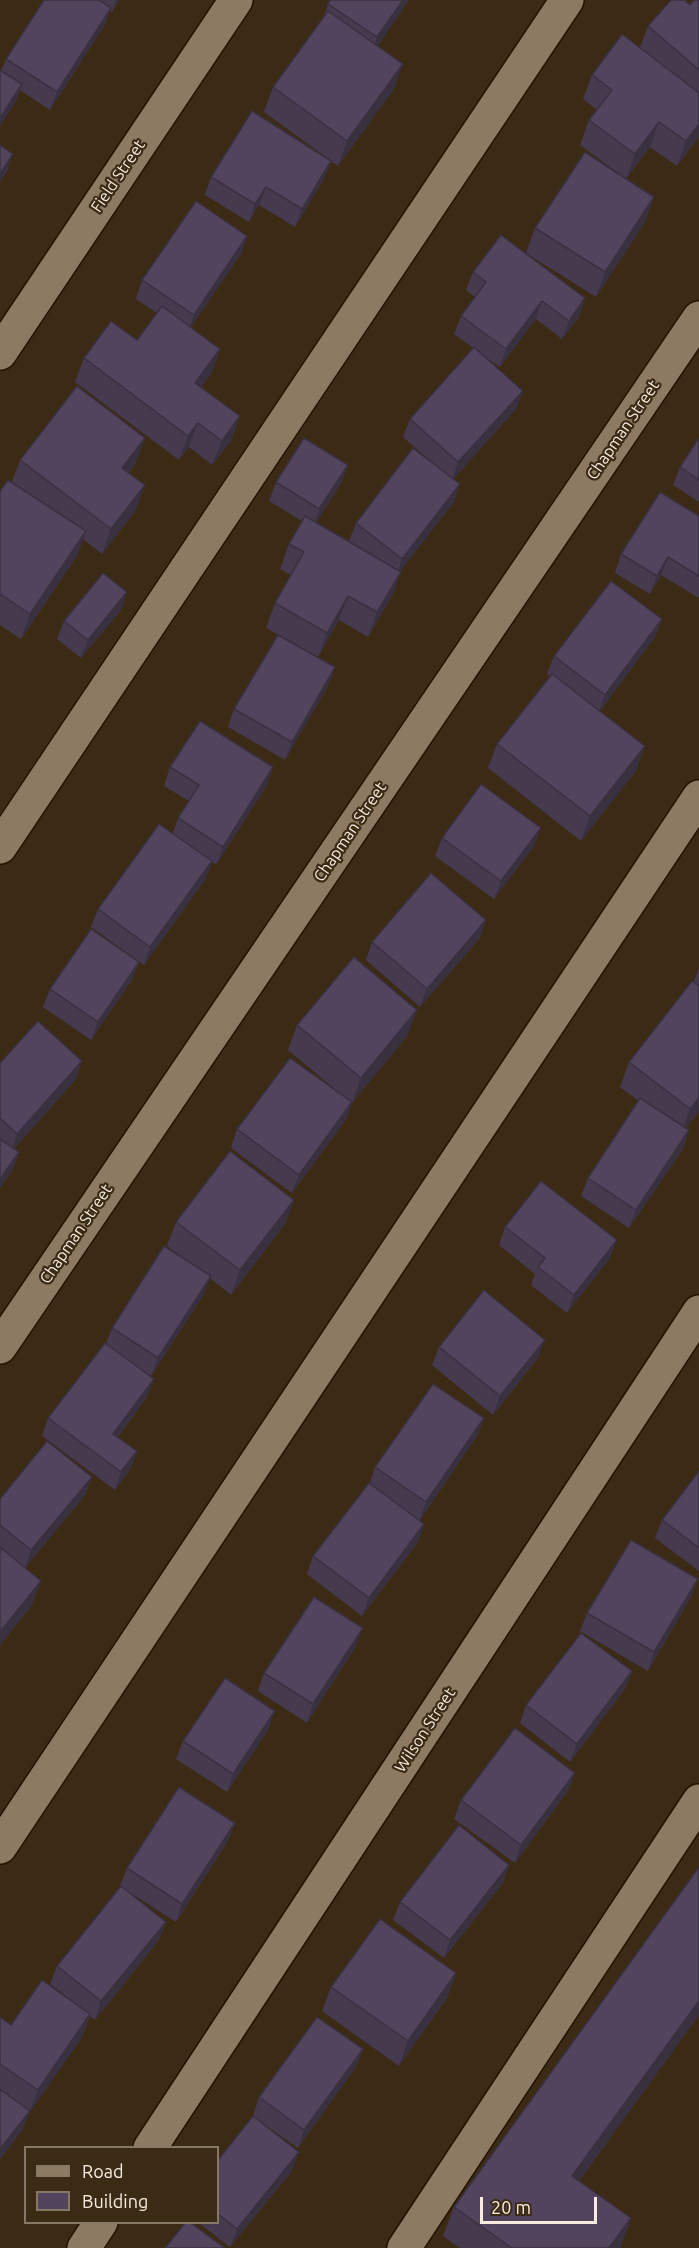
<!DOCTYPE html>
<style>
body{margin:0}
#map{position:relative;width:699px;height:2248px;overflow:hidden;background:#3b2b15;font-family:Ubuntu,sans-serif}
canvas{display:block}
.legend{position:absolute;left:24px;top:2146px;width:195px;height:78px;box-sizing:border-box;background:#3b2b15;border:2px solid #867866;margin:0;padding:8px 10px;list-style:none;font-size:18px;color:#f7ecdf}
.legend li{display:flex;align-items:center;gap:12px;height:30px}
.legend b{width:30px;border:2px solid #867866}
.scale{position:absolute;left:480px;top:2197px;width:117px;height:27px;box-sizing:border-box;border:3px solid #f7ecdf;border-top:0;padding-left:8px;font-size:18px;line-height:21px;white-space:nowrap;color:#f7ecdf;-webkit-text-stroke:4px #3b2b15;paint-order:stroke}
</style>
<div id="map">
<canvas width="699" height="2248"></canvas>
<ul class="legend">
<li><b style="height:8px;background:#8d7a62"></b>Road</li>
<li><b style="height:16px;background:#51445c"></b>Building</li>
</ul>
<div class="scale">20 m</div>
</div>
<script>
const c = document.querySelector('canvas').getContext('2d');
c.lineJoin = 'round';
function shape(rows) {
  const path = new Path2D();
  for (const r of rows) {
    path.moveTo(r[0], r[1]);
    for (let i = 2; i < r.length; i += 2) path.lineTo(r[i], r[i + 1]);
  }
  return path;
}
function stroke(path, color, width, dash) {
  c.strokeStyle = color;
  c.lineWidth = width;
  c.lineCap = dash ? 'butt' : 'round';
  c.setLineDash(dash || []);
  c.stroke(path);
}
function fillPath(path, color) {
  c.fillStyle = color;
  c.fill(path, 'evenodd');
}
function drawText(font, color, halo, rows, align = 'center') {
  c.font = font + ' Ubuntu,sans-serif';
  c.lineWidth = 4.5;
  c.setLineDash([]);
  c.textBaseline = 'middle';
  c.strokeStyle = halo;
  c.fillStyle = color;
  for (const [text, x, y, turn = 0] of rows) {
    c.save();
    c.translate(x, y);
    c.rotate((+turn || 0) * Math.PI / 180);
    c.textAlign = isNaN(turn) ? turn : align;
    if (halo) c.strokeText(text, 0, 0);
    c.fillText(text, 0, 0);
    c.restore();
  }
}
const minor = shape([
 [0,353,236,0],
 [0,847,567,0],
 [0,1347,699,318],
 [0,1847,699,797],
 [150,2148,699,1312],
 [84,2248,101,2222],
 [404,2248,699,1801]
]);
stroke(minor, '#221300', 36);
stroke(minor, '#8d7a62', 33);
fillPath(shape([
 [44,0,119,0,112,12,110,11,104,26,50,110,20,90,15,103,1,71,6,59],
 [330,0,409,0,377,46,394,89,338,166,331,161,324,179,295,227,259,205,249,222,205,195,211,177,330,160,264,112,273,87,322,21,328,4],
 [699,0,699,137,677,166,650,147,626,179,654,197,645,222,596,297,526,253,535,228,621,175,580,145,589,120,597,110,583,99,592,75,640,48,648,26],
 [247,236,241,254,191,327,220,349,211,374,201,387,240,416,231,441,212,465,189,447,179,460,75,382,84,358,137,340,157,313,136,299,142,280],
 [473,272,585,298,579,317,562,339,536,319,500,367,481,354,516,409,453,479,454,502,400,571,392,596,368,637,339,620,318,657,266,628,275,603,291,575,280,569,289,544,302,521,269,501,276,482,348,465,341,483,316,523,355,545,349,541,356,523,427,458,403,437,410,419,473,348,454,334,461,316,475,297,466,290],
 [699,438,699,502,673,485,680,467],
 [20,460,136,463,129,473,136,510,102,554,83,539,77,556,21,639,0,625,0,491,12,482],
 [699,516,699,598,661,575,650,594,615,573,621,554],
 [121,610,81,658,57,639,64,621],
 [662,619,655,637,600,711,636,771,581,841,488,768,497,744,550,676,547,674,554,656],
 [335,667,328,686,285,760,228,727,234,709],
 [170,767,273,767,267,785,216,865,212,862,205,880,144,965,91,927,98,909,173,833,178,818,189,801,164,786],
 [442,838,534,846,494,899,435,856],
 [480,938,420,1007,366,960,372,942],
 [139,962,132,980,91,1040,43,1007,50,989],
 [699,969,699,1111,686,1128,683,1149,629,1228,581,1196,588,1178,639,1101,620,1087,629,1062,694,981],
 [297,1025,408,1035,352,1103,345,1121,292,1193,231,1148,237,1129,348,1100,288,1050],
 [82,1061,76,1079,14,1149,19,1152,12,1171,0,1188,0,1063],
 [294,1200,285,1224,231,1295,210,1278,204,1294,151,1376,140,1369,147,1397,118,1437,137,1451,130,1470,115,1490,42,1436,48,1418,106,1344,112,1328,182,1257,167,1246,176,1222],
 [505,1227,610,1258,567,1313,531,1285,535,1274,499,1245],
 [439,1347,538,1358,493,1415,432,1365],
 [484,1418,477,1436,420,1520,424,1524,418,1542,362,1616,307,1574,313,1556,370,1483,375,1467],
 [699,1471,699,1571,655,1538,662,1520],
 [92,1477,85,1495,25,1568,32,1605,0,1645,0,1499],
 [698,1579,691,1597,648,1671,580,1631,587,1613],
 [356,1646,307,1723,258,1691,264,1673],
 [632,1671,625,1689,570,1762,520,1723,526,1705],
 [268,1730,227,1792,176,1759,183,1741],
 [575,1773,568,1791,515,1863,454,1819,461,1800],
 [228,1841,176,1922,129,1892,166,1922,159,1940,95,2020,90,2016,81,2039,28,2114,23,2129,0,2159,0,2017,11,2025,71,2000,50,1984,57,1966,121,1887,120,1886,127,1868],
 [509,1865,503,1883,444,1958,393,1920,400,1902],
 [456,1973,447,1998,399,2066,322,2011,331,1987],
 [699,2015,579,2181,631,2218,620,2248,460,2248,443,2236,454,2207],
 [363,2049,356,2067,298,2148,261,2122,292,2171,230,2247,199,2223,218,2223,218,2160,253,2116,259,2097]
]), '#463a4f');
fillPath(shape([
 [116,0,119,0,112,12],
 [403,0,409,0,371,56,377,37],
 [111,8,104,26,50,110,57,92],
 [403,64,394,89,338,166,347,141],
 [22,84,15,103,0,126,0,118],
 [659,122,650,147,626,179,635,154],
 [699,124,699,137,677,166,686,141],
 [13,154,7,172,0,182,0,174],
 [331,161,324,179,295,227,302,209],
 [266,187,259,205,249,222,255,204],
 [654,197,645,222,596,297,605,272],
 [247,236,241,254,187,333,194,315],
 [585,298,579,317,562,339,569,321],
 [542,301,536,319,500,367,506,349],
 [220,349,211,374,186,408,195,383],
 [523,391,516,409,452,481,458,462],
 [240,416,231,441,212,465,222,441],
 [198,423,189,447,179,460,188,436],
 [145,438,136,463,113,493,122,468],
 [348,465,341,483,313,527,319,509],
 [460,484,454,502,396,577,402,559],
 [145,485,136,510,102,554,111,529],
 [86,531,77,556,21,639,30,614],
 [668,557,661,575,650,594,657,576],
 [401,572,392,596,368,637,377,612],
 [127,592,121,610,81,658,88,640],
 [348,596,339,620,318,657,327,633],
 [662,619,655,637,598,713,605,695],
 [335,667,328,686,285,760,292,742],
 [645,746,636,771,581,841,590,816],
 [273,767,267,785,216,865,223,847],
 [541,828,534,846,494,899,501,881],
 [212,861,205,880,144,965,150,947],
 [486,920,480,938,420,1007,427,989],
 [139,962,132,980,91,1040,98,1022],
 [417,1010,408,1035,352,1103,345,1121,292,1193,299,1175,352,1103,361,1078],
 [82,1061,76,1079,11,1152,17,1134],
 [699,1098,699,1111,681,1134,690,1109],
 [689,1130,683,1149,629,1228,636,1210],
 [19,1152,12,1171,0,1188,0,1179],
 [294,1200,285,1224,231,1295,240,1270],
 [617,1240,610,1258,567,1313,574,1295],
 [211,1276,204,1294,151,1376,158,1358],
 [545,1340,538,1358,493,1415,500,1396],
 [154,1379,147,1397,106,1452,113,1434],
 [484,1418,477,1436,420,1520,426,1502],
 [137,1451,130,1470,115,1490,121,1472],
 [92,1477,85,1495,25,1568,31,1550],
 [424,1524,418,1542,362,1616,369,1598],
 [698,1579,691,1597,648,1671,654,1652],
 [41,1581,32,1605,0,1645,0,1632],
 [363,1628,356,1646,307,1723,313,1704],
 [632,1671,625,1689,570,1762,577,1744],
 [275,1711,268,1730,227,1792,233,1774],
 [575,1773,568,1791,515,1863,521,1845],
 [235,1823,228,1841,176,1922,182,1904],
 [509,1865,503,1883,444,1958,450,1940],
 [166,1922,159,1940,95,2020,101,2001],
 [456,1973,447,1998,399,2066,408,2041],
 [699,2001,699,2015,561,2206,572,2176],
 [90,2014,81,2039,29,2114,38,2090],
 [363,2049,356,2067,298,2148,304,2130],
 [30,2111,23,2129,0,2159,0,2149],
 [299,2152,292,2171,230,2247,237,2229],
 [631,2218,620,2248,609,2248]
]), '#393040');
const building = shape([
 [44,0,99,0,111,8,57,92,6,59,44,0],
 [330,0,403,0,377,37,328,4,330,0],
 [671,0,685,0,690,5,694,0,699,0,699,70,648,26,671,0],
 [328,11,403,64,347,141,273,87,328,11],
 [622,34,699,93,699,124,686,141,659,122,635,154,589,120,612,90,592,75,622,34],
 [0,70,22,84,0,118,0,70],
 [252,111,331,161,302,209,266,187,255,204,211,177,252,111],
 [0,145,13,154,0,174,0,145],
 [585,152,654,197,605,272,535,228,585,152],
 [196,201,247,236,194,315,142,280,196,201],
 [501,235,585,298,569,321,542,301,506,349,461,316,486,282,473,272,501,235],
 [162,306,220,349,195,383,240,416,222,441,198,423,188,436,84,358,111,321,137,340,162,306],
 [474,347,523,391,458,462,410,419,474,347],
 [77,386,145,438,122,468,145,485,111,529,20,460,77,386],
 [304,438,348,465,319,509,276,482,304,438],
 [699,438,699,480,680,467,699,438],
 [413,448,460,484,402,559,356,523,413,448],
 [8,480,86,531,30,614,0,594,0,491,8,480],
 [660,492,699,516,699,576,668,557,657,576,621,554,660,492],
 [305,516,401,572,377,612,348,596,327,633,275,603,304,552,289,544,305,516],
 [103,573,127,592,88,640,64,621,103,573],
 [611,581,662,619,605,695,554,656,611,581],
 [278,635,335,667,292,742,234,709,278,635],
 [552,674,645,746,590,816,497,744,552,674],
 [200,721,273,767,223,847,178,818,199,785,170,767,200,721],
 [481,784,541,828,501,881,442,838,481,784],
 [159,824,212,861,150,947,98,909,159,824],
 [431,873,486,920,427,989,372,942,431,873],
 [91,929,139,962,98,1022,50,989,91,929],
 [354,957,417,1010,361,1078,297,1025,354,957],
 [692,981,699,986,699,1098,690,1109,629,1062,692,981],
 [38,1021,82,1061,17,1134,0,1118,0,1063,38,1021],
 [290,1058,352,1102,299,1175,237,1129,290,1058],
 [640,1098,689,1130,636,1210,588,1178,640,1098],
 [0,1139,19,1152,0,1179,0,1139],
 [230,1151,294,1200,240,1270,176,1222,230,1151],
 [541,1181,617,1240,574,1295,538,1267,545,1258,505,1227,541,1181],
 [164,1246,211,1276,158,1358,112,1328,164,1246],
 [484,1290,545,1340,500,1396,439,1347,484,1290],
 [105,1343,154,1379,113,1434,137,1451,121,1472,48,1418,105,1343],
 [433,1384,484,1418,426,1502,375,1467,433,1384],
 [47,1441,92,1477,31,1550,0,1525,0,1499,47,1441],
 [699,1471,699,1548,662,1520,699,1471],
 [369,1483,424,1524,369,1598,313,1556,369,1483],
 [631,1540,698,1579,654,1652,587,1613,631,1540],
 [0,1547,41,1581,0,1632,0,1547],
 [314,1597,363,1628,313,1704,264,1673,314,1597],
 [581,1633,632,1671,577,1744,526,1705,581,1633],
 [225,1678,275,1711,233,1774,183,1741,225,1678],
 [515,1728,575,1773,521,1845,461,1800,515,1728],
 [179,1787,235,1823,182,1904,127,1868,179,1787],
 [459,1825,509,1865,450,1940,400,1902,459,1825],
 [699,1867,699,2001,572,2176,631,2218,609,2248,512,2248,454,2207,699,1867],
 [121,1886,166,1922,101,2001,57,1966,121,1886],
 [380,1919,456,1973,408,2041,331,1987,380,1919],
 [42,1980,90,2014,38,2090,0,2064,0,2017,11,2025,42,1980],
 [317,2017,363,2049,304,2130,259,2097,317,2017],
 [0,2089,30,2111,0,2149,0,2089],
 [253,2116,299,2152,237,2229,218,2214,218,2160,253,2116],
 [185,2223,191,2223,225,2248,165,2248,185,2223]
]);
fillPath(building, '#51445c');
stroke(building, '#393040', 1.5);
drawText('16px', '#f7ecdf', '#3b2b15', [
 ["Field Street",118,176,-56],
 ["Chapman Street",623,430,-56],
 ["Chapman Street",350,832,-56],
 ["Chapman Street",76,1234,-56],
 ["Wilson Street",425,1730,-57]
]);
</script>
